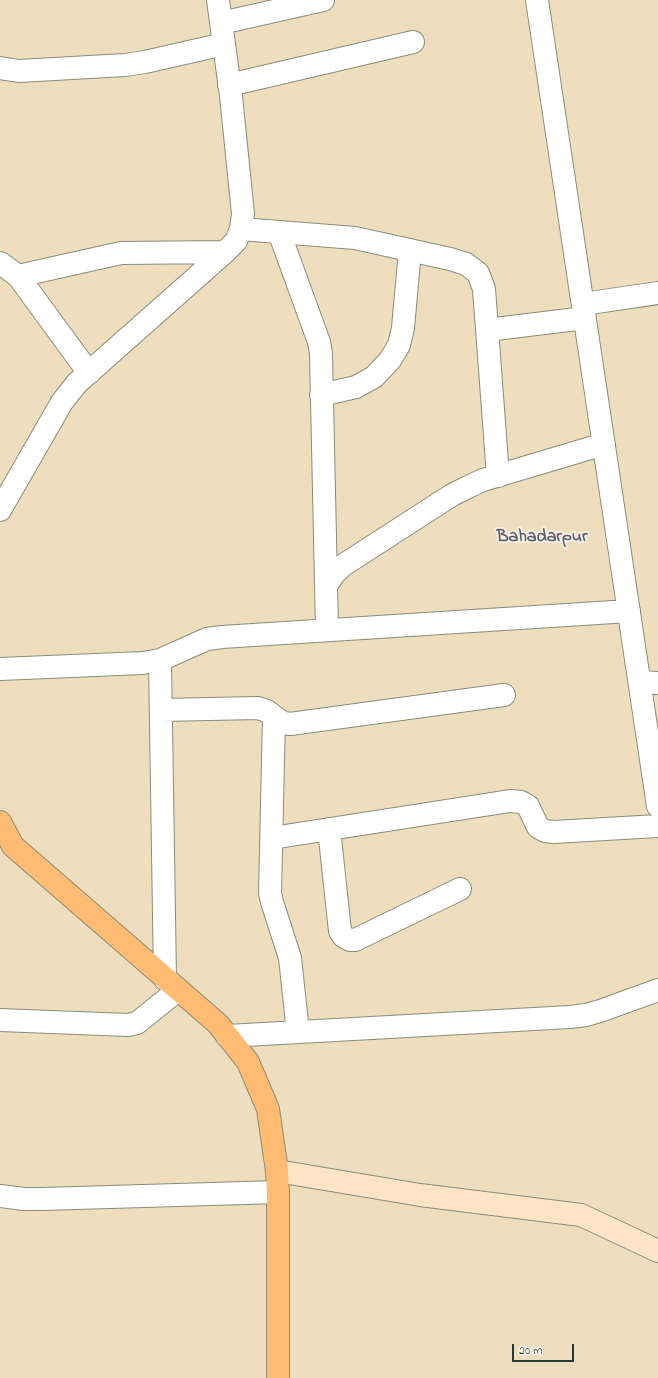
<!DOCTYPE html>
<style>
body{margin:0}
#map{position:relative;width:658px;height:1378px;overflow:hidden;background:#eedebe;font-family:"Indie Flower",sans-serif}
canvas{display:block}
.scale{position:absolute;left:512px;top:1344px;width:62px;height:18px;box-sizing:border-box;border:2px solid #1f3d34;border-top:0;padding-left:5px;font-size:12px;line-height:14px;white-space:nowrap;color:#1f3d34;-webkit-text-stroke:3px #f7f3e8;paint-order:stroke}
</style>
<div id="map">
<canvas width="658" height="1378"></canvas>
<div class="scale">20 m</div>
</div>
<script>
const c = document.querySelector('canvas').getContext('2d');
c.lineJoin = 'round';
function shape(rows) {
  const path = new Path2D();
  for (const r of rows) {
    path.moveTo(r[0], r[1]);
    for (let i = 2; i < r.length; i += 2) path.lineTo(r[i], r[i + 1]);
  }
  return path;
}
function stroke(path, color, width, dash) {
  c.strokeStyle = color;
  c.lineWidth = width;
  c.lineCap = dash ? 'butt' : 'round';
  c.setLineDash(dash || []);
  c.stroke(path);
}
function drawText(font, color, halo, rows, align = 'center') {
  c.font = font + ' "Indie Flower",sans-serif';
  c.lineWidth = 3.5;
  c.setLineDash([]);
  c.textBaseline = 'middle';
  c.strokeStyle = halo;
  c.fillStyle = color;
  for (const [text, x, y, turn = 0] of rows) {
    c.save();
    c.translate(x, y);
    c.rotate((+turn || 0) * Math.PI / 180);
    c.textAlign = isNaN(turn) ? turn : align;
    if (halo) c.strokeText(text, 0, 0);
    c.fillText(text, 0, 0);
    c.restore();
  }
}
const minor = shape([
 [537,0,658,806],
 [221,23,323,0],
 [0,68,19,71,125,65,145,62,224,44],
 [229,85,413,42],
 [241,229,355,238,450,259,466,264,478,273,484,289,498,476],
 [279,232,319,342,321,353,327,630],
 [0,263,18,276,89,373],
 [18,276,121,253,225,252],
 [583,304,658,293],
 [487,330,585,318],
 [321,395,356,387,374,377,390,360,399,345,403,328,410,250],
 [0,510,62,402,77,383,225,252,236,241,241,229,243,214,231,96,218,0],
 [326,586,334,574,342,566,452,495,468,487,483,480,604,444],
 [160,660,165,979],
 [0,669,143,663,160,660,207,639,222,637,629,611],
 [640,682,658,683],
 [161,710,258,708,267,711,283,723,290,724,504,695],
 [274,717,270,893,272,902,290,958,298,1032],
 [329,829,340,931,344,937,350,940,355,940,460,889],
 [272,838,510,801,521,802,528,806,538,827,545,831,554,832,658,826],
 [0,1020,128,1025,137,1023,178,990],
 [227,1036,570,1017,586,1015,600,1011,658,990],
 [0,1196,24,1199,43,1199,278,1192]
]);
const secondary = shape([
 [277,1171,420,1195,581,1215,658,1251]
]);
const trunk = shape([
 [0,822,13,846,218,1024,248,1062,268,1109,277,1171,278,1192,278,1378]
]);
stroke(minor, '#868e79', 24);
stroke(secondary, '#868e79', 24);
stroke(trunk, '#868e79', 24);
stroke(minor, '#fff', 22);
stroke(secondary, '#ffe4c6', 22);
stroke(trunk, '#ffbb71', 22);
drawText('bold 18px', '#5d5c6c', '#f7f3e8', [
 ["Bahadarpur",542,538]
]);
</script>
